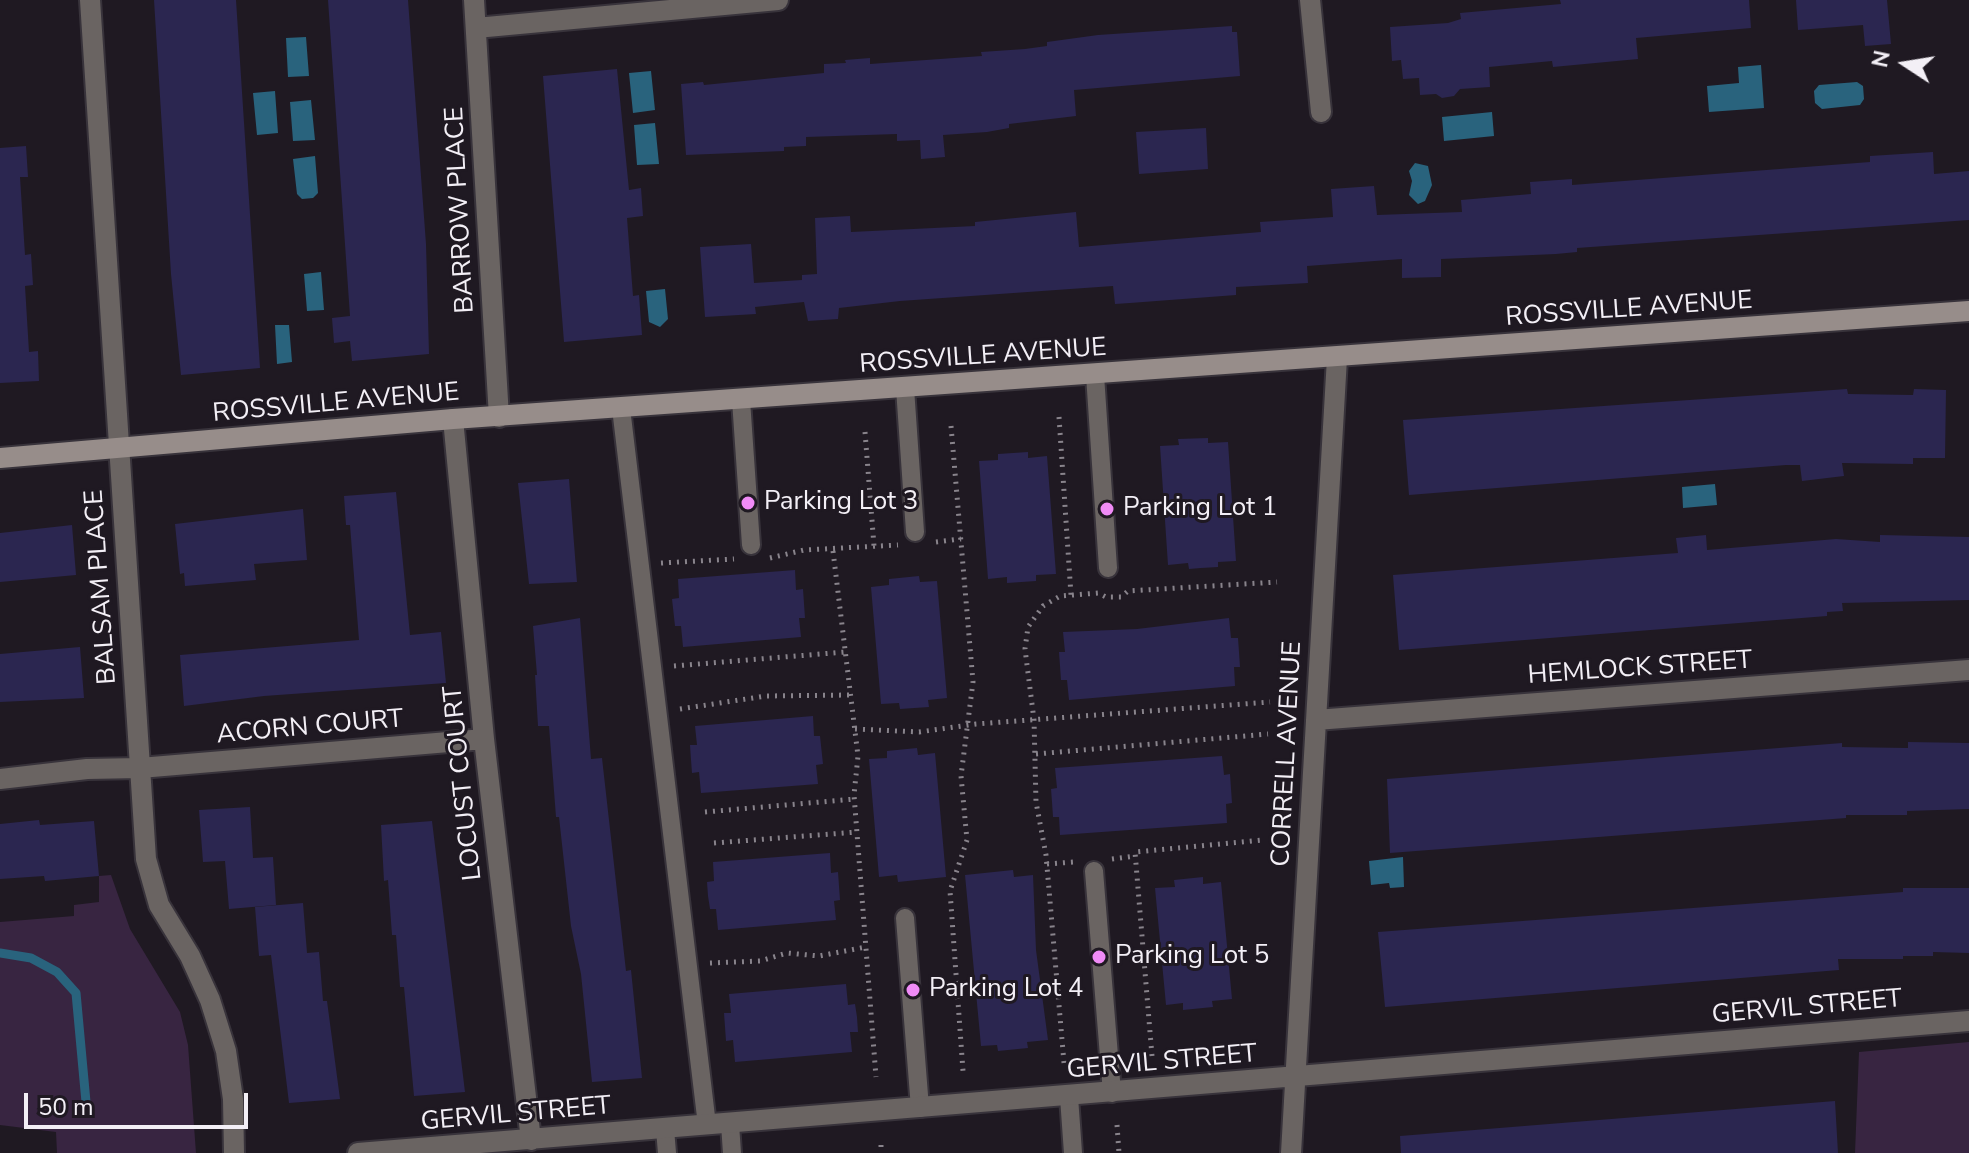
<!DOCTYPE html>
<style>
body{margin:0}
#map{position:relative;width:1969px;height:1153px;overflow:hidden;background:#1f1922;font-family:"Nunito Sans",sans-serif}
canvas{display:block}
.north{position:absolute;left:1865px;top:24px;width:80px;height:80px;-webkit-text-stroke:6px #1f1922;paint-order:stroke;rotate:282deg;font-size:22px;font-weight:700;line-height:32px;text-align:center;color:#f3eff6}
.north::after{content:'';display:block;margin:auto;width:28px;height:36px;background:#f3eff6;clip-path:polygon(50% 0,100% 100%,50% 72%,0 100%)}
.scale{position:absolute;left:24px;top:1093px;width:224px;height:36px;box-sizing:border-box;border:4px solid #f3eff6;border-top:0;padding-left:10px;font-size:24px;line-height:28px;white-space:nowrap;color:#f3eff6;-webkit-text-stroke:6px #1f1922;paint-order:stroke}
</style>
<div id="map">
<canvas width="1969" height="1153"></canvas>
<div class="north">N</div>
<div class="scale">50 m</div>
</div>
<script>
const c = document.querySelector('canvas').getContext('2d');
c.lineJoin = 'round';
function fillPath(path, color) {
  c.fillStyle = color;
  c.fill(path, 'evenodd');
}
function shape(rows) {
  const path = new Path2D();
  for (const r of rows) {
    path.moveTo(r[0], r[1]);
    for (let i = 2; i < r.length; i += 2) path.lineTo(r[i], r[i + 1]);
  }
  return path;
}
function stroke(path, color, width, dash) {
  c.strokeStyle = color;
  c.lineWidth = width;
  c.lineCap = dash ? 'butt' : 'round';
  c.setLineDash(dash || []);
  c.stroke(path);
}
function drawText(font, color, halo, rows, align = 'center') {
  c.font = font + ' "Nunito Sans",sans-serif';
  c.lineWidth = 6;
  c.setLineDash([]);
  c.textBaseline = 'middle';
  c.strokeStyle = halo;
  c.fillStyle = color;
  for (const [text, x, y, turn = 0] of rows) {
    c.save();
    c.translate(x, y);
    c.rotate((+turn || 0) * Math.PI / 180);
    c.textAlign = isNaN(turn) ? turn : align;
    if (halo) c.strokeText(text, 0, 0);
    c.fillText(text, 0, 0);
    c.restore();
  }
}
fillPath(shape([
 [111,875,130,929,180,1012,188,1045,196,1153,57,1153,56,1132,0,1125,0,922,74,916,74,905,99,902,99,876],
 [1969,1042,1969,1153,1855,1153,1859,1052]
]), '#382541');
fillPath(shape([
 [306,37,309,76,288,77,286,38],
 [1761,65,1764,108,1709,112,1707,86,1739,83,1738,67],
 [651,71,655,110,633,113,629,73],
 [1857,82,1863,86,1864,99,1860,105,1822,109,1815,103,1814,91,1819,85],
 [275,91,278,133,257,135,253,93],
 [311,100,315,140,293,141,290,102],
 [1492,112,1494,136,1444,141,1442,117],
 [655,123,659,164,637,165,634,125],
 [315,156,318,193,313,198,302,199,297,194,293,159],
 [1415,163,1428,166,1432,185,1425,201,1418,204,1409,195,1412,181,1409,171],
 [321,272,324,310,307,311,304,274],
 [665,289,668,319,660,327,649,322,646,291],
 [275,325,289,325,292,362,277,364],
 [1715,484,1717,505,1683,508,1682,487],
 [1403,857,1404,887,1390,888,1389,883,1371,885,1369,861]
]), '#29637d');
stroke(shape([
 [0,953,31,958,57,972,76,993,86,1102]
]), '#29637d', 9);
fillPath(shape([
 [154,0,236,0,260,368,181,375,171,274],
 [328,0,408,0,426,244,429,354,352,361,350,341,334,343,332,318,350,316],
 [1560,0,1749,0,1751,28,1636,38,1638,59,1553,67,1552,61,1489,67,1490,87,1460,89,1454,96,1442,98,1436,94,1420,95,1419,78,1403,79,1401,60,1392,61,1390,27,1448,23,1461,19,1460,13,1561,4],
 [1796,0,1887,0,1891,44,1865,46,1863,25,1798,30],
 [1232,26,1232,32,1237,32,1240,76,1074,90,1076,116,1009,124,1009,128,987,132,943,135,945,157,921,159,920,140,897,141,897,134,806,137,806,146,784,147,784,151,686,155,681,84,703,82,704,85,824,73,824,64,846,63,845,60,870,58,870,64,982,56,981,52,1025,49,1047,46,1047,42,1098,35],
 [617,69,629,190,641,188,643,216,627,218,633,296,639,295,642,335,564,342,543,76],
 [1206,128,1208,169,1139,174,1136,132],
 [26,146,28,177,20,177,25,255,31,254,33,285,25,286,29,352,38,351,39,381,0,383,0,148],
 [1933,152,1934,174,1969,171,1969,220,1577,248,1577,252,1556,254,1441,259,1441,277,1402,278,1402,259,1307,266,1308,283,1236,287,1236,295,1130,303,1115,304,1113,286,900,301,839,308,838,319,808,321,804,302,755,307,756,314,705,317,700,247,751,244,754,283,802,280,802,275,817,274,815,218,850,216,851,232,975,226,975,222,1076,212,1079,247,1261,232,1260,222,1333,217,1331,189,1374,186,1377,215,1462,212,1461,200,1531,194,1530,182,1572,179,1572,185,1870,162,1870,156],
 [1847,389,1848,394,1913,395,1914,389,1946,390,1945,458,1913,458,1913,464,1842,463,1844,476,1802,481,1800,465,1786,465,1409,495,1403,420],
 [1208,438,1208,443,1228,442,1236,561,1218,562,1218,567,1201,568,1189,569,1188,563,1168,565,1160,446,1179,445,1178,439],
 [1028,452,1028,458,1047,456,1056,574,1036,575,1036,581,1007,583,1007,577,988,579,979,461,998,460,998,454],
 [569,479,577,582,529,584,518,483],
 [396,492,410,635,441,632,446,683,264,696,184,706,180,655,359,640,350,525,346,525,344,496],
 [303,509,307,560,254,564,256,580,185,586,184,573,180,574,175,524],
 [72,525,76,575,0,582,0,533],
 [1706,535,1707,550,1836,539,1880,542,1880,535,1969,537,1969,600,1842,603,1843,611,1827,612,1827,616,1399,650,1393,575,1678,553,1676,538],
 [795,570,796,590,803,589,805,618,799,618,801,637,683,647,681,626,675,626,672,599,679,598,678,579],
 [919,576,920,582,937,581,947,698,928,700,929,707,900,709,899,703,881,704,871,587,889,585,889,579],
 [580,618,591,759,602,758,626,971,631,970,642,1078,592,1082,581,974,571,926,559,817,556,817,549,726,538,726,535,675,537,675,533,626],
 [1229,618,1231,638,1238,638,1239,652,1240,667,1234,667,1235,686,1069,700,1067,680,1061,680,1059,652,1065,652,1063,632,1137,629],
 [80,647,84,698,0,702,0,654],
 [813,716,814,736,820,736,823,764,816,765,818,784,701,793,699,772,692,773,691,760,690,745,697,745,695,726],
 [1908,742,1969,743,1969,809,1907,811,1907,815,1846,815,1846,818,1390,853,1387,779,1842,743,1842,747,1908,748],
 [917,748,918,755,935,753,946,877,898,882,897,875,879,877,869,759,887,758,887,751],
 [1222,756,1224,775,1230,774,1232,803,1226,804,1227,823,1060,835,1059,817,1053,817,1052,802,1051,789,1057,788,1055,768],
 [250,807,253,858,273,857,276,905,229,909,225,861,203,862,199,810],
 [39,820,40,825,94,821,99,876,45,881,44,876,0,879,0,824],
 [432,821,465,1092,414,1096,404,987,400,987,396,935,392,935,388,880,384,881,381,825],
 [830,853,831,873,838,872,840,900,834,901,836,920,718,930,716,909,710,909,708,896,707,882,714,881,713,862],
 [1013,870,1014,877,1033,875,1036,950,1048,1040,1027,1042,1028,1048,998,1051,997,1045,981,1046,965,875],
 [1203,877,1203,884,1221,882,1232,999,1212,1001,1213,1007,1183,1010,1183,1003,1166,1005,1155,888,1175,887,1174,880],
 [1903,888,1969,888,1969,953,1933,952,1933,956,1903,956,1903,959,1838,959,1839,970,1385,1007,1378,932,1903,892],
 [303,903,307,953,319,952,323,1001,327,1001,340,1099,289,1103,271,955,259,956,255,907],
 [846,984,848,1005,855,1004,857,1017,858,1032,850,1032,852,1052,735,1062,733,1040,726,1041,724,1013,731,1013,729,994],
 [1835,1101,1838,1153,1401,1153,1400,1136]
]), '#2b2650');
const lane = shape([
 [1095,375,1108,568],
 [905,388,915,532],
 [741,400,751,545],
 [621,408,707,1125],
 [1094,871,1112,1093],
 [905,918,920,1108],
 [1069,1097,1073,1153],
 [730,1124,732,1153],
 [665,1129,667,1153]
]);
const street = shape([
 [90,0,146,859,159,905,190,956,210,1000,226,1051,233,1099,234,1153],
 [474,0,499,417],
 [1310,0,1321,112],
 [476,28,778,0],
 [453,419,484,739,531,1140],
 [1316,720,1969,670],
 [0,779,87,769,140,768,484,739],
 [358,1153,1969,1021],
 [1291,1153,1337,358]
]);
const secondary = shape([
 [0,458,453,419,1969,311]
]);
stroke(lane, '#38333b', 22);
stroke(street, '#38333b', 24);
stroke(secondary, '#38333b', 24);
stroke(shape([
 [1059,417,1071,595],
 [951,426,973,682,961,776,967,840,950,891,963,1071],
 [865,432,874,546],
 [936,542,961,539],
 [833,551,858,756,854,795,876,1077],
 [770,558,804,550,898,545],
 [661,563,734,559],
 [674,666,845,652],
 [680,709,766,696,851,695],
 [855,729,919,732,976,724,1270,702],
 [1036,754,1268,734],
 [705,812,855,799],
 [714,843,857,832],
 [1112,859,1135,856],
 [1047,864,1074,862],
 [710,963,760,961,787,953,819,956,866,947],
 [1152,1056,1135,852,1262,840],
 [1064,1063,1046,855,1036,802,1034,720,1025,649,1028,627,1043,606,1060,596,1098,593,1106,597,1121,597,1128,591,1277,582],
 [1117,1125,1119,1153],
 [881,1145,881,1153]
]), '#89848c', 5, [2, 6]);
stroke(lane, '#6a6462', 18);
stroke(street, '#6a6462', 20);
stroke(secondary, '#978d8a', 20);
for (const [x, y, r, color] of [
 [748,503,8,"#f08bf6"],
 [1107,509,8,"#f08bf6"],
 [1099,957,8,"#f08bf6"],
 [913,990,8,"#f08bf6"]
]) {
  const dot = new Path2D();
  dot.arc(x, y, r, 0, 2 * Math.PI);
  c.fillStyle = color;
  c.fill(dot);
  stroke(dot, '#1f1922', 3);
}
drawText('26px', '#f3eff6', '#1f1922', [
 ["BARROW PLACE",461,210,-93],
 ["ROSSVILLE AVENUE",1629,310,-4],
 ["ROSSVILLE AVENUE",983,357,-4],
 ["ROSSVILLE AVENUE",336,404,-5],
 ["BALSAM PLACE",102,587,-94],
 ["HEMLOCK STREET",1640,669,-4],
 ["ACORN COURT",310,728,-5],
 ["CORRELL AVENUE",1288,754,-87],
 ["LOCUST COURT",464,783,-96],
 ["GERVIL STREET",1807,1008,-5],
 ["GERVIL STREET",1162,1063,-5],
 ["GERVIL STREET",516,1115,-5]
]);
drawText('26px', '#f3eff6', '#1f1922', [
 ["Parking Lot 3",764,503],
 ["Parking Lot 1",1123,509],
 ["Parking Lot 5",1115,957],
 ["Parking Lot 4",929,990]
], 'left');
</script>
